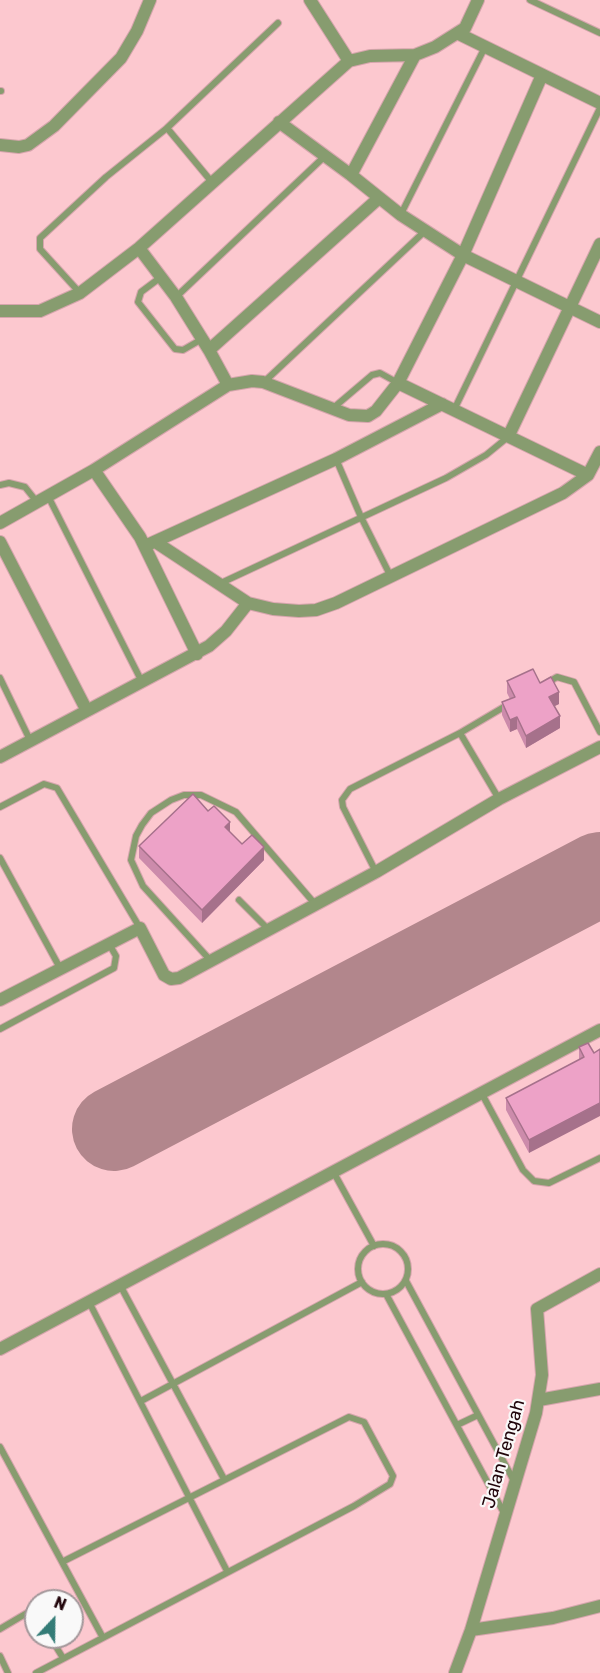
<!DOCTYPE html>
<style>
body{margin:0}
#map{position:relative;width:600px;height:1673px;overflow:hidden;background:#fcc8cf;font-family:Rubik,sans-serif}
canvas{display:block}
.north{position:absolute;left:24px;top:1589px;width:60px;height:60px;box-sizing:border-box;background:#f9f9f9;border:2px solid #a3979a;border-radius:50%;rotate:22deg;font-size:16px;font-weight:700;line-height:24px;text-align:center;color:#21050b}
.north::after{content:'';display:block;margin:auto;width:21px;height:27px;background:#347c77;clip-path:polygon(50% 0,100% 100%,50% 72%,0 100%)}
</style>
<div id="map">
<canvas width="600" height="1673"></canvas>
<div class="north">N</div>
</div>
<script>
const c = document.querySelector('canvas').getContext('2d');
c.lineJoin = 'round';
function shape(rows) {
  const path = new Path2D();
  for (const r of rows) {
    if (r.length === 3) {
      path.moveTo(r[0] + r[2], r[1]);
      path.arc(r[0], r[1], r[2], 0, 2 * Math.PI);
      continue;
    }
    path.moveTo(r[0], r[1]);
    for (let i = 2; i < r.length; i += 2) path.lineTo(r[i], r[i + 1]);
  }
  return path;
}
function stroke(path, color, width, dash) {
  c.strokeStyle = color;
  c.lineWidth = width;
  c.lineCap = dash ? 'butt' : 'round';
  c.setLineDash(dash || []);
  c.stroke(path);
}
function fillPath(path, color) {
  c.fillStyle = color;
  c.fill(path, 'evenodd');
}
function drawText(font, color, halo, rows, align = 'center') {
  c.font = font + ' Rubik,sans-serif';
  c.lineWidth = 4.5;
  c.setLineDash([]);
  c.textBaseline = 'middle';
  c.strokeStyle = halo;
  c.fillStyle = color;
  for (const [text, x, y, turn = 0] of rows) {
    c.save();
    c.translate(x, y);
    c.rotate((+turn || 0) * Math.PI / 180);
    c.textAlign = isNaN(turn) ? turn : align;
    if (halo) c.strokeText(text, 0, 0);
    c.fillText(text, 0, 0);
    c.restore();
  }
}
stroke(shape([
 [114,1129,600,874]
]), '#b2868c', 84);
const lane = shape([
 [530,0,600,33],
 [0,91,1,91],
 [211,181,167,128,278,23],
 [401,214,485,47],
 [161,277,141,292,138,302,175,349,183,350,202,339],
 [80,293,40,249,40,238,106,177,167,128],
 [176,297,325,156],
 [264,382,425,231],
 [332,409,372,375,380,373,398,383],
 [454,410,600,108],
 [336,459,361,517,390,575],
 [0,485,9,483,25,487,37,502],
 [48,496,141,680],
 [221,583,446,478,486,455,508,437],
 [0,678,30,740],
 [547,683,557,677,574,682,600,732],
 [460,733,509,704],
 [0,807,44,784,57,788,140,928],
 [0,858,60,968],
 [376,872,343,807,342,800,350,789,460,733,499,799],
 [239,900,268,929],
 [211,961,143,886,131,860,136,836,142,825,151,813,171,800,184,795,201,795,236,812,315,904],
 [0,1029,114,968,116,956,109,944],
 [482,1094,523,1170,534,1181,549,1183,600,1158],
 [334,1173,374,1246],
 [383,1269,25],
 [406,1281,514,1481],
 [120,1285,224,1479],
 [386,1294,504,1513],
 [89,1302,227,1571],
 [141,1401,362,1282],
 [457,1425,478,1415],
 [0,1447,102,1636],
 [0,1629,27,1613,36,1614],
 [50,1637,63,1658],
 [0,1656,8,1673],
 [36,1673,354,1506,390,1484,393,1476,364,1422,349,1417,62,1562]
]);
const street = shape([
 [310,0,349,61],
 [459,34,600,103],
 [415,55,351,175,401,215,463,255,600,322],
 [279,122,351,175],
 [0,145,19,147,28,145,54,126,121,58,137,31,150,0],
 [139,248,176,297,209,350,228,385],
 [0,311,40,311,80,293,139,248,349,61,370,56,415,55,435,47,465,28,478,0],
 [209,350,379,198],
 [398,383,588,475],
 [509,435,600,244],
 [94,470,140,537,197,654],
 [0,523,94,470,228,385,252,381,263,382,349,415,368,416,376,411,398,383,463,255,542,75],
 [0,542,86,709],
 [145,546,336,459,442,404],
 [248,603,273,609,299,611,316,610,336,603,563,493,588,475,600,452],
 [0,757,209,646,226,631,248,603,157,543],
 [0,1000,140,928,164,975,171,979,179,978,376,872,499,799,600,747],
 [0,1349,600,1030],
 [539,1400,600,1389],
 [471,1630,553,1618,600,1606],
 [455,1673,471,1630,536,1413,542,1375,537,1309,600,1274]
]);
stroke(lane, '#d5a5ac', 8);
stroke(street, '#d5a5ac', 14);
stroke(lane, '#879c6f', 6);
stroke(street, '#879c6f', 12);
fillPath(shape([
 [507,681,540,683,559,704,554,706,560,728,526,748,517,729,510,732,502,715,502,702,510,699,507,693],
 [230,832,242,844,264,860,202,923,139,858,139,846],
 [579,1047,594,1053,529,1153,506,1110,506,1098,579,1060]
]), '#cc8bab');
fillPath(shape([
 [559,692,559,704,549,709,549,697],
 [560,716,560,728,526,748,526,736],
 [517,717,517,729,510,732,510,720],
 [230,822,230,835,225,827],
 [264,847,264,860,202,923,202,910],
 [600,1103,600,1116,529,1153,529,1140]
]), '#a6718b');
const building = shape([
 [533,669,540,683,551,677,559,692,549,697,560,716,526,736,517,717,510,720,502,702,515,697,507,681,533,669],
 [193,794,208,811,214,806,230,822,225,827,242,844,252,835,264,847,202,910,139,846,193,794],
 [588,1043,594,1053,600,1049,600,1103,529,1140,506,1098,584,1057,579,1047,588,1043]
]);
fillPath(building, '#eda2c7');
stroke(building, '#a6718b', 1.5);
drawText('18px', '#21050b', '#f9f9f9', [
 ["Jalan Tengah",504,1454,-74]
]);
</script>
